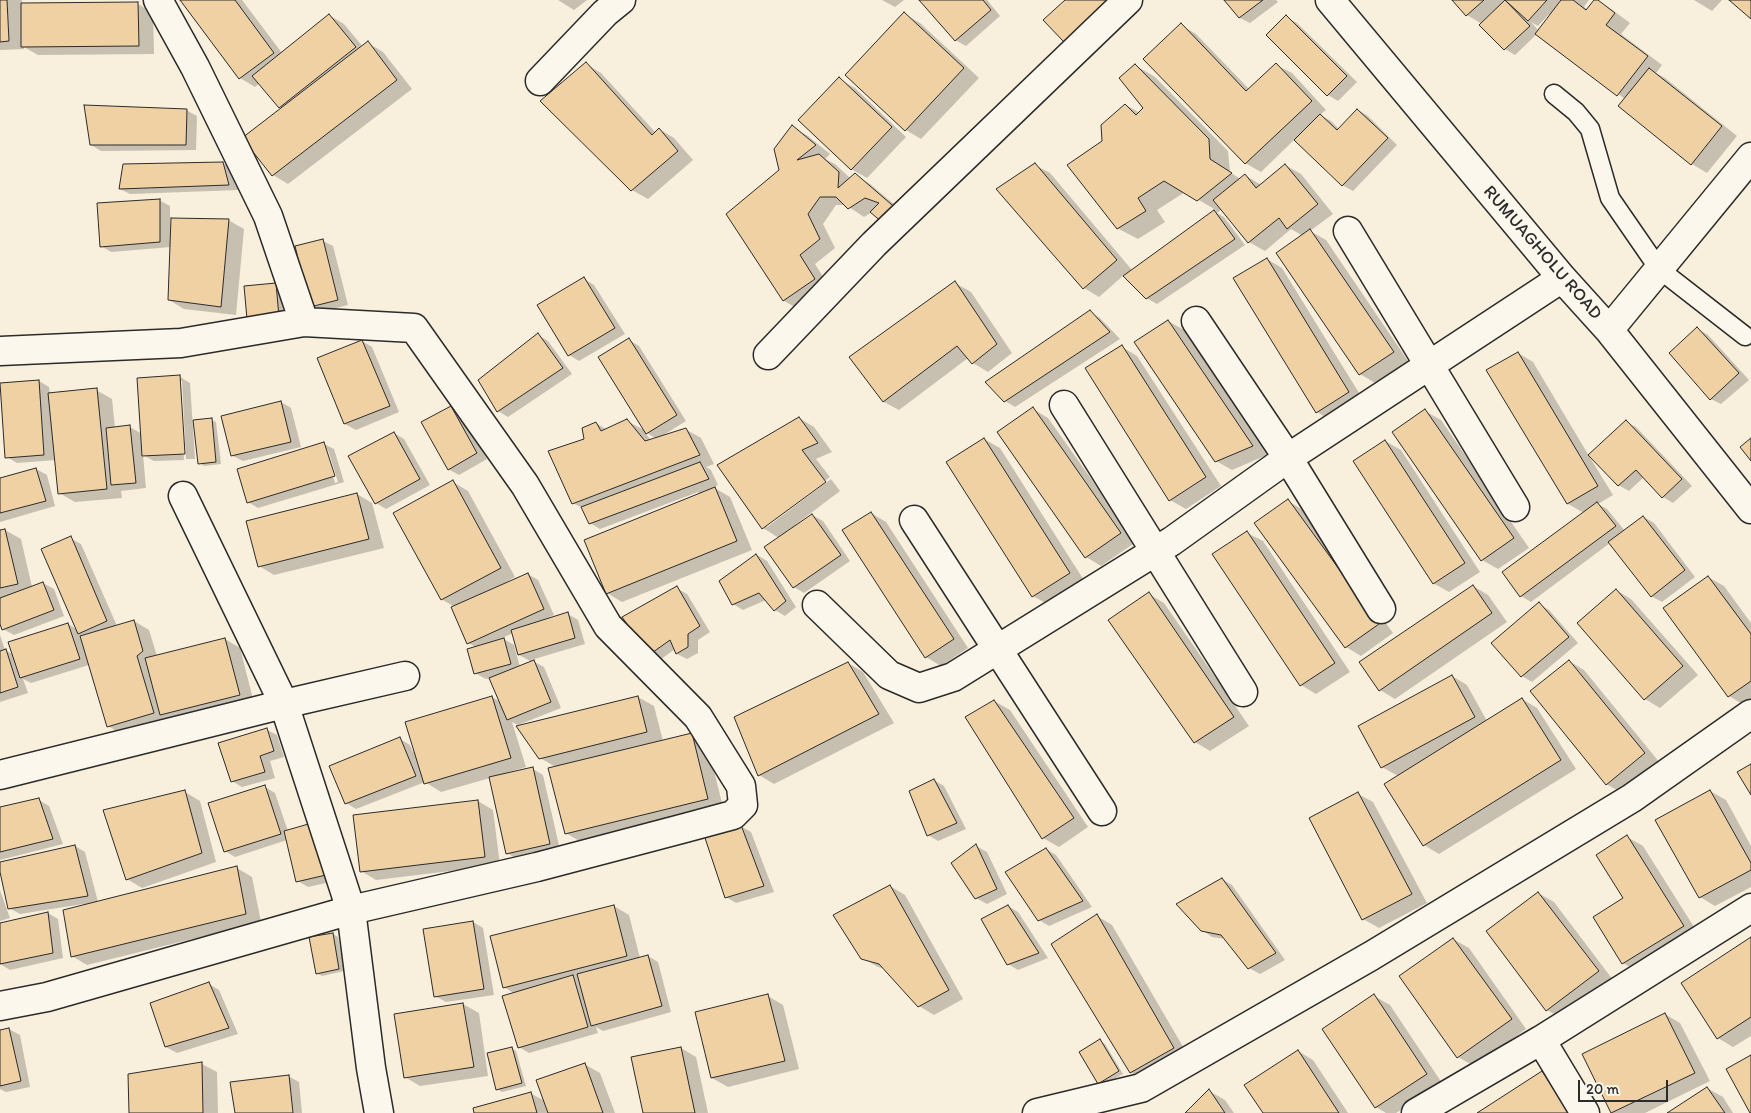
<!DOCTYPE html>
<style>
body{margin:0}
#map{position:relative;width:1751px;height:1113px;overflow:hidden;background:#f9efdd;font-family:Itim,sans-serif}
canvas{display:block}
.scale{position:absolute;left:1578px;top:1080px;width:90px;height:22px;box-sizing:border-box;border:2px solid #2b2b2b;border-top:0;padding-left:6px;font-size:15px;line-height:18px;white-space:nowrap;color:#2b2b2b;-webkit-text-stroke:4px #fbf7ec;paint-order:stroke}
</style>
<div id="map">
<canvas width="1751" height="1113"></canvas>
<div class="scale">20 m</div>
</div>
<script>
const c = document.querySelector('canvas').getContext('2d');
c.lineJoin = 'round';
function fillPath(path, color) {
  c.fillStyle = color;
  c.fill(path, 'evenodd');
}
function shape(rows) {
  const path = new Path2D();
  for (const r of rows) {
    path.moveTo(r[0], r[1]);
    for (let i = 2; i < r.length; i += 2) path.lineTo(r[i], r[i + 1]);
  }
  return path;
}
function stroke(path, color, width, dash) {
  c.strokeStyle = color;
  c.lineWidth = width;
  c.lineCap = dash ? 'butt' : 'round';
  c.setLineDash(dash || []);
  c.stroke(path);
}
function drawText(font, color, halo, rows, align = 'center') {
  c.font = font + ' Itim,sans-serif';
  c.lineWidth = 5;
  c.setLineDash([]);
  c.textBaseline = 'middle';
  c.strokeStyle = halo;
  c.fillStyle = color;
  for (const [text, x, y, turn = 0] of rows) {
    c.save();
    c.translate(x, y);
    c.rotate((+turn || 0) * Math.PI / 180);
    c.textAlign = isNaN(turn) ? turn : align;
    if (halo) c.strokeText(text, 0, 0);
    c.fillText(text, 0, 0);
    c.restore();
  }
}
fillPath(shape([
 [0,0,22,0,22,5,138,4,153,13,154,54,38,55,24,47,24,49,0,50],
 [182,0,242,0,282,53,329,15,344,24,363,47,368,43,383,52,412,89,288,184,273,175,282,109,260,83,255,87,240,78],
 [558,0,587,0,574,10],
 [882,0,904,0,895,7],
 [920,0,987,0,1000,16,966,46,955,40],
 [1226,0,1276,0,1278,2,1250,23,1240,18],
 [1453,0,1589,0,1584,7,1588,10,1596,0,1611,9,1630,23,1621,34,1662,65,1656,73,1665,78,1737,136,1707,173,1692,164,1620,106,1625,99,1537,34,1515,55,1505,49,1482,24,1467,15],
 [1549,14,1551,15,1539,31,1531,22,1538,26],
 [1694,0,1722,0,1712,11],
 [904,14,920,23,979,78,921,139,906,130],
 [1286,17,1297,23,1357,82,1338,101,1328,95,1268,35],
 [1181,25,1196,34,1250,90,1276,65,1292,73,1326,110,1320,115,1331,121,1339,129,1358,110,1368,116,1397,145,1353,191,1342,185,1295,139,1261,172,1245,163],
 [586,64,601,73,656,133,659,129,674,138,693,160,648,199,632,190,542,101],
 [1135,65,1155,77,1228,151,1230,172,1240,179,1245,175,1261,185,1285,165,1301,174,1333,214,1310,231,1326,240,1408,361,1375,383,1360,374,1303,236,1291,229,1265,251,1249,242,1222,209,1217,213,1224,217,1245,245,1157,304,1146,298,1124,275,1099,297,1084,288,1035,165,1050,173,1132,270,1216,210,1185,192,1157,210,1165,222,1138,239,1117,228,1103,142,1126,105,1140,113,1145,108],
 [839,79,855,88,906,137,867,178,851,169],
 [186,110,197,116,196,150,101,151,91,145],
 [793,127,808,136,830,154,825,159,835,164,850,178,855,175,870,184,913,220,872,212,864,217,846,205,836,205,823,224,835,248,815,264,830,288,799,309,784,301,728,215,781,170],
 [222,163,233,169,239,190,130,194,120,189],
 [159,200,170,206,170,238,228,220,244,229,236,315,184,309,169,300,171,247,111,252,101,246],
 [323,241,333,246,348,305,321,312,311,306],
 [1267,259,1282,268,1364,401,1332,421,1317,412],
 [584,279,594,285,625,334,579,361,569,355],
 [955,283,971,292,1012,353,988,372,973,363,968,358,899,410,884,402,850,357],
 [276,285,286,291,289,322,245,287],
 [1090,312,1100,318,1120,339,1015,407,1005,401],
 [1168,321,1184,330,1267,455,1232,470,1216,461],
 [1698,329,1708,335,1749,380,1721,404,1711,399],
 [538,335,548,341,572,374,508,417,498,411,480,381],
 [629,340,639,346,686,421,662,436,685,429,701,438,714,464,706,467,711,470,718,485,713,487,730,497,752,550,622,602,607,593,699,494,698,492,600,529,590,523,584,509,573,503,585,440,596,423,607,430,627,421,646,431],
 [645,432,657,439,651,441],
 [362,341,372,347,399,412,356,430,345,424,319,359],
 [1122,347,1137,356,1221,486,1186,509,1170,500],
 [1518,353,1533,362,1589,456,1626,422,1636,427,1692,486,1673,503,1663,497,1644,477,1629,491,1618,485,1589,456,1613,495,1598,504,1607,509,1625,531,1644,517,1654,523,1695,577,1662,602,1651,596,1610,543,1531,602,1521,596,1584,513,1568,504,1488,371],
 [180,377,190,383,195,459,186,459,182,381,179,381,184,460,154,461,143,455,146,488,121,491,122,498,75,502,59,493,56,460,17,463,7,457,39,381,49,387,50,394,96,390,112,399,115,428,130,427,142,434],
 [281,402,291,408,301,447,243,461,233,456],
 [451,407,461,413,487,459,459,475,448,469],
 [1033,409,1048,418,1136,542,1101,566,1086,557],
 [1425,411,1441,420,1529,548,1498,569,1482,560],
 [799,418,814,427,832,452,816,459,830,477,767,524,767,527,831,479,840,491,795,525,796,527,812,515,823,521,850,561,804,593,794,587,779,538,763,528],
 [212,420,216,422,221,464,204,466,199,463],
 [394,433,404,439,430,485,386,509,376,503],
 [984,439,1000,448,1085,582,1049,605,1033,596],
 [1385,441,1401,450,1480,572,1449,592,1433,583],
 [324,444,334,449,344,482,258,508,248,502],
 [325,450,328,450,338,482,335,483],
 [36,469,47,475,55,506,0,522,0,479],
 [453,482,468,491,515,577,506,582,507,583,528,574,538,580,554,615,545,619,546,620,568,614,578,620,585,644,531,660,544,667,561,708,518,725,512,722,526,767,509,772,509,774,533,769,543,775,560,850,517,859,507,853,490,778,441,792,425,782,356,809,346,803,400,739,410,745,413,752,415,751,492,697,500,702,490,678,486,679,475,673,476,647,468,643,455,607,441,599],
 [513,633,519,655,532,662,520,667,514,645,502,638],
 [357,494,372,503,384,548,274,575,259,566],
 [1288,501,1303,510,1393,633,1361,656,1346,647],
 [871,513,886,522,968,648,941,666,926,657],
 [5,530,21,539,32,587,43,583,54,589,64,616,14,635,3,629,0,620,0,531],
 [1247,533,1263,541,1350,672,1316,694,1301,685],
 [70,538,81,544,117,626,134,621,149,630,157,656,225,639,240,648,254,703,176,723,167,718,168,721,123,735,108,726,89,665,31,683,23,679,28,693,0,702,0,635,5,650,14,655,68,624,78,630],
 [757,555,767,561,796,607,785,616,775,610,766,600,743,610,733,604],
 [1708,577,1724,586,1751,623,1751,700,1744,705,1729,696],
 [1473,586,1488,595,1507,622,1395,699,1380,690],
 [676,588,687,594,710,632,698,640,698,653,687,659,677,654,675,649,660,660,650,654],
 [1616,590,1631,599,1698,675,1660,708,1645,699],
 [1149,594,1164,603,1249,726,1210,751,1195,742],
 [1539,604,1549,610,1578,643,1532,682,1522,676,1493,643],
 [1569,661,1584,670,1660,763,1622,793,1606,784],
 [848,663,863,672,894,723,774,784,759,775],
 [1452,676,1467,685,1487,721,1522,699,1537,708,1576,769,1439,854,1424,845,1398,776,1382,767],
 [638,697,654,706,663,741,692,734,707,743,723,807,581,842,566,833,556,767,540,758],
 [994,701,1010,710,1088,827,1059,847,1043,838,967,717],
 [267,730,277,735,284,757,270,761,275,778,242,787,232,781],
 [934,780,944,786,966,829,938,841,928,835],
 [265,787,275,793,288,831,335,881,308,887,298,881,287,840,235,857,225,851],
 [1710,791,1726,800,1751,846,1751,887,1715,906,1700,897],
 [185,792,200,801,216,862,142,888,127,879],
 [1358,794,1373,802,1427,903,1379,928,1363,919],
 [39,800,49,806,63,844,0,860,0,808],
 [478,801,493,810,500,865,376,880,361,871],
 [740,826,751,832,774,892,736,903,726,897],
 [1627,837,1643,846,1699,935,1638,972,1623,963],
 [75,846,85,852,98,902,237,868,252,877,261,922,87,965,72,956,83,904,20,914,9,908,0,866,0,863],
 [976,846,987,852,1007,894,987,904,976,898],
 [1046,849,1056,855,1092,907,1049,926,1039,920],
 [1222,879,1232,885,1285,960,1260,974,1249,968,1226,939,1212,937,1202,930],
 [890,886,905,895,963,999,934,1015,919,1006,885,969,878,967,862,958],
 [0,890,10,918,0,921],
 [1538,893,1554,902,1613,980,1563,1019,1547,1010],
 [614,906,629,915,640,958,648,956,658,962,671,1012,603,1031,596,1027,598,1033,529,1053,519,1047,515,994,504,987],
 [1008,906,1018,912,1048,958,1018,970,1008,964],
 [48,913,58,919,63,958,10,970,0,964,0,924],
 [1097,916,1112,925,1189,1057,1146,1081,1130,1072],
 [473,922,483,928,494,995,446,1002,435,996],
 [333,934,338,937,344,971,322,976,317,973],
 [1453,939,1469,948,1526,1029,1474,1066,1458,1057],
 [1751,939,1751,1036,1733,1047,1718,1038],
 [209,984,219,990,238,1034,177,1053,166,1047,151,1004],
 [768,996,783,1005,799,1069,728,1087,712,1078],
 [1374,996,1390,1005,1442,1083,1396,1113,1386,1113,1376,1107],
 [463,1004,479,1013,488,1076,420,1086,405,1077],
 [1665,1014,1680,1023,1710,1081,1645,1113,1613,1113,1583,1054],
 [9,1029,20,1035,30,1087,6,1092,0,1089,0,1031],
 [1100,1041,1105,1044,1123,1074,1103,1085,1099,1083],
 [512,1048,516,1051,526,1086,502,1092,497,1089],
 [681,1048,696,1057,708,1113,644,1113],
 [1298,1051,1313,1060,1348,1113,1264,1113],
 [202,1064,217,1072,218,1113,130,1113,129,1075],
 [584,1064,600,1073,615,1113,475,1113,530,1093,545,1101],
 [1542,1073,1557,1082,1578,1113,1479,1113],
 [288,1076,299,1082,302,1113,236,1113],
 [1707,1088,1723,1097,1733,1113,1670,1113],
 [1209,1091,1225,1100,1234,1113,1186,1113]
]), '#0003');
const building = shape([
 [0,0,7,0,9,41,0,42,0,0],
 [180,0,235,0,274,53,239,79,180,0],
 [919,0,983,0,991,10,955,41,919,0],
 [1065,0,1109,0,1064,42,1043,20,1065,0],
 [1224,0,1263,0,1239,18,1224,0],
 [1452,0,1484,0,1466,16,1452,0],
 [1505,0,1530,26,1504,50,1479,25,1505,0],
 [1505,0,1547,0,1528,21,1505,0],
 [1561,0,1573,0,1586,10,1594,0,1598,0,1615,13,1606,25,1648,56,1617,96,1535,34,1561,0],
 [1729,0,1751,0,1751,19,1729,0],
 [138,2,139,46,21,47,21,3,138,2],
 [904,12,964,68,905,131,845,75,904,12],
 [329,14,356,47,279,108,252,76,329,14],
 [1286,15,1347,76,1327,96,1266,35,1286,15],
 [1181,23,1246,91,1276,63,1312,101,1245,164,1143,59,1181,23],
 [368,41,397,80,272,176,242,138,368,41],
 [586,62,652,135,659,128,678,151,631,191,540,101,586,62],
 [1135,64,1209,139,1210,159,1232,173,1197,201,1164,181,1138,198,1146,211,1117,229,1067,165,1102,141,1101,125,1125,104,1136,115,1143,108,1119,78,1135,64],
 [1649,68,1722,126,1691,165,1618,106,1649,68],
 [839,77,892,127,851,170,798,120,839,77],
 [84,105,187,109,186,145,90,145,84,105],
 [1357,109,1388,138,1342,186,1294,140,1320,114,1337,130,1357,109],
 [792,125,816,145,797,160,819,154,839,172,838,188,855,173,899,211,883,223,870,212,879,203,865,198,848,209,836,197,820,197,808,214,820,239,800,255,815,279,783,301,726,214,779,170,774,149,792,125],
 [223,162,229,185,119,189,123,164,223,162],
 [1035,163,1117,260,1083,289,996,189,1035,163],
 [1285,164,1318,204,1287,229,1279,218,1248,243,1213,200,1245,174,1256,188,1285,164],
 [160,199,160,242,100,247,97,203,160,199],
 [1214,210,1235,239,1146,299,1123,276,1214,210],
 [171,218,229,219,221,307,168,300,171,218],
 [1310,229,1394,352,1359,375,1276,253,1310,229],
 [323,239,338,300,310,307,295,246,323,239],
 [1267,258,1349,392,1316,413,1233,278,1267,258],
 [584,277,615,328,568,356,537,305,584,277],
 [955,281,997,344,972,364,957,346,883,402,849,357,955,281],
 [276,283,279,317,247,319,244,286,276,283],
 [1090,310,1110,332,1004,402,985,382,1090,310],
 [1168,320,1253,446,1215,462,1134,342,1168,320],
 [1697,327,1739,373,1710,400,1669,353,1697,327],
 [538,333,563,368,497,412,478,380,538,333],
 [629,338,677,415,646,434,598,357,629,338],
 [362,340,390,406,344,424,317,358,362,340],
 [1122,345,1206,477,1169,501,1085,368,1122,345],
 [1518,352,1598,486,1567,504,1486,370,1518,352],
 [180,375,185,454,142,456,137,378,180,375],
 [39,380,44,455,5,458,0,383,39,380],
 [97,388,107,489,58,494,48,393,97,388],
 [281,401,291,442,231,456,221,416,281,401],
 [451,406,477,453,448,470,421,422,451,406],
 [1033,407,1121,533,1085,558,997,432,1033,407],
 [1425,409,1514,538,1481,561,1392,432,1425,409],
 [799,417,818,443,802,450,826,482,762,529,717,465,799,417],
 [212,418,216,462,198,464,193,420,212,418],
 [627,419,645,441,686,428,700,455,572,504,548,451,584,439,582,428,596,422,601,431,627,419],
 [1626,420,1682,479,1662,498,1636,470,1618,486,1588,455,1626,420],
 [130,425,136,483,111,485,106,428,130,425],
 [394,432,420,479,375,504,348,456,394,432],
 [984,438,1070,573,1032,597,946,462,984,438],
 [1751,438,1751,461,1740,447,1751,438],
 [1385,440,1465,563,1433,584,1353,461,1385,440],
 [324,442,335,476,247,503,237,469,324,442],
 [700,462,709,479,589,524,581,507,700,462],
 [36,468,46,501,0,513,0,478,36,468],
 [453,480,501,568,441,600,393,513,453,480],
 [715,487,737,541,606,594,584,540,715,487],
 [357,493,369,539,258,567,246,521,357,493],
 [1288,499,1379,624,1345,648,1254,523,1288,499],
 [1597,502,1616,526,1520,597,1502,572,1597,502],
 [871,512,954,639,925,658,842,530,871,512],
 [812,514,841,555,793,588,764,547,812,514],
 [1643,516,1685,570,1651,597,1608,542,1643,516],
 [5,529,18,584,0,588,0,530,5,529],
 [1247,531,1335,663,1300,686,1212,554,1247,531],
 [71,536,107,621,78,634,41,549,71,536],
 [756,554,786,601,774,611,759,593,732,605,719,581,756,554],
 [528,573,544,609,467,644,451,607,528,573],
 [1708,576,1751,634,1751,681,1728,697,1663,608,1708,576],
 [43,582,54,610,2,630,0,624,0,598,43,582],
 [1473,585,1492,613,1379,691,1359,662,1473,585],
 [677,586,700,626,688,634,688,647,676,654,670,640,649,655,622,617,677,586],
 [1616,589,1683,666,1644,700,1577,623,1616,589],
 [1149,592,1234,717,1194,743,1108,620,1149,592],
 [1539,602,1569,637,1521,677,1491,643,1539,602],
 [568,612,575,638,518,655,511,630,568,612],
 [134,620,143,651,137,656,154,713,107,727,80,636,134,620],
 [68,623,80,659,20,678,8,642,68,623],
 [225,638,240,695,160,715,145,658,225,638],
 [504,638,511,664,474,674,467,649,504,638],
 [6,649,18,687,0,693,0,651,6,649],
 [534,660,551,702,507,720,489,678,534,660],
 [1569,660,1645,753,1606,785,1530,691,1569,660],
 [848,662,879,714,758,776,734,717,848,662],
 [1452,675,1475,717,1381,768,1358,726,1452,675],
 [492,696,511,758,424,784,405,722,492,696],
 [638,696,647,732,539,759,516,726,638,696],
 [1522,698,1561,760,1423,846,1384,784,1522,698],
 [994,700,1074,818,1042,839,965,717,994,700],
 [267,728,274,751,260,756,265,772,231,782,218,743,267,728],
 [692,733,708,799,565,834,548,768,692,733],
 [400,737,416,776,345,804,329,766,400,737],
 [1751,764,1751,795,1737,772,1751,764],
 [533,767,550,844,506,854,489,777,533,767],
 [934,779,957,823,927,836,909,791,934,779],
 [265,785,281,834,224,852,208,803,265,785],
 [185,790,202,853,126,880,103,810,185,790],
 [1710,790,1751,863,1751,870,1699,898,1655,820,1710,790],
 [1358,792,1412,894,1362,920,1309,818,1358,792],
 [39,798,53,839,0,852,0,807,39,798],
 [478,800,485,857,360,872,353,815,478,800],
 [312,823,326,875,296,882,284,831,312,823],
 [741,825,764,886,725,898,703,832,741,825],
 [1627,835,1684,926,1622,964,1593,917,1623,898,1596,855,1627,835],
 [976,844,997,889,975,899,951,863,976,844],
 [75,845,88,896,8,909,0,872,0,862,75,845],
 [1046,848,1083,901,1038,921,1005,872,1046,848],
 [237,866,246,914,71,957,63,910,237,866],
 [1222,878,1276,953,1248,969,1221,935,1201,931,1176,904,1222,878],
 [890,885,949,990,918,1007,879,964,861,959,833,915,890,885],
 [1538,892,1599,971,1546,1011,1486,931,1538,892],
 [614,905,627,956,503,988,490,936,614,905],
 [1008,905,1039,953,1007,965,981,919,1008,905],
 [48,912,53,953,0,964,0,923,48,912],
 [1097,914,1174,1048,1130,1073,1051,944,1097,914],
 [473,921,484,989,434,997,423,929,473,921],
 [333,933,339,969,316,974,309,937,333,933],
 [1751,937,1751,1017,1717,1039,1681,983,1751,937],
 [1453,938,1512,1019,1457,1058,1399,976,1453,938],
 [648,955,662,1006,591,1026,577,974,648,955],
 [573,975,588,1027,518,1048,502,996,573,975],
 [209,982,229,1028,165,1047,150,1003,209,982],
 [768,994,785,1061,711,1078,695,1012,768,994],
 [1374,994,1427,1074,1375,1108,1322,1029,1374,994],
 [463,1003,474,1067,404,1078,394,1014,463,1003],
 [1665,1013,1695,1073,1611,1113,1582,1054,1665,1013],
 [9,1028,21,1081,0,1086,0,1030,9,1028],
 [1100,1039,1119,1071,1098,1084,1079,1052,1100,1039],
 [512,1047,522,1083,496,1090,487,1053,512,1047],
 [681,1047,695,1113,643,1113,631,1057,681,1047],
 [1298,1050,1339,1113,1263,1113,1244,1085,1298,1050],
 [1751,1055,1751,1113,1750,1113,1726,1069,1751,1055],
 [202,1062,203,1113,129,1113,128,1074,202,1062],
 [585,1063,603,1113,548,1113,536,1080,585,1063],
 [1542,1071,1569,1113,1477,1113,1542,1071],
 [289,1075,293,1113,235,1113,230,1082,289,1075],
 [1707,1087,1725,1113,1667,1113,1707,1087],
 [1209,1089,1225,1113,1185,1113,1209,1089],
 [531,1092,537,1113,474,1113,473,1108,531,1092]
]);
fillPath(building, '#f0d1a3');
stroke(building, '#2b2b2b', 1);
const lane = shape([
 [1554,94,1576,112,1590,129,1610,198,1659,269,1745,336]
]);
const street = shape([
 [158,0,195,67,268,216,304,322],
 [1330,0,1562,278,1609,330,1751,509],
 [540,81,605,13,621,0],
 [1348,231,1515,507],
 [1196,321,1288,458,1381,609],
 [1609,330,1751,157],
 [0,351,181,343,304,322,414,328,525,485,608,626,698,717,741,786,743,805,733,815,685,828,537,867,351,910,47,997,0,1006],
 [768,355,874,244,1128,0],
 [1064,405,1243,692],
 [183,496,284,704,351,910,371,1068,379,1113],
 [914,520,1102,811],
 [817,605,889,675,919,688,953,677,1172,541,1288,458,1562,278],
 [0,775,284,704,405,676],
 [1541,1040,1585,1113],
 [1037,1113,1141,1088,1371,956,1632,798,1751,714],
 [1416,1113,1541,1040,1751,908]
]);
stroke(lane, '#2b2b2b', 21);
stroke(street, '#2b2b2b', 31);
stroke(lane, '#fbf7ec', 18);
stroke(street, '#fbf7ec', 28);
drawText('18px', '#2b2b2b', '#fbf7ec', [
 ["RUMUAGHOLU ROAD",1542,253,49]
]);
</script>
